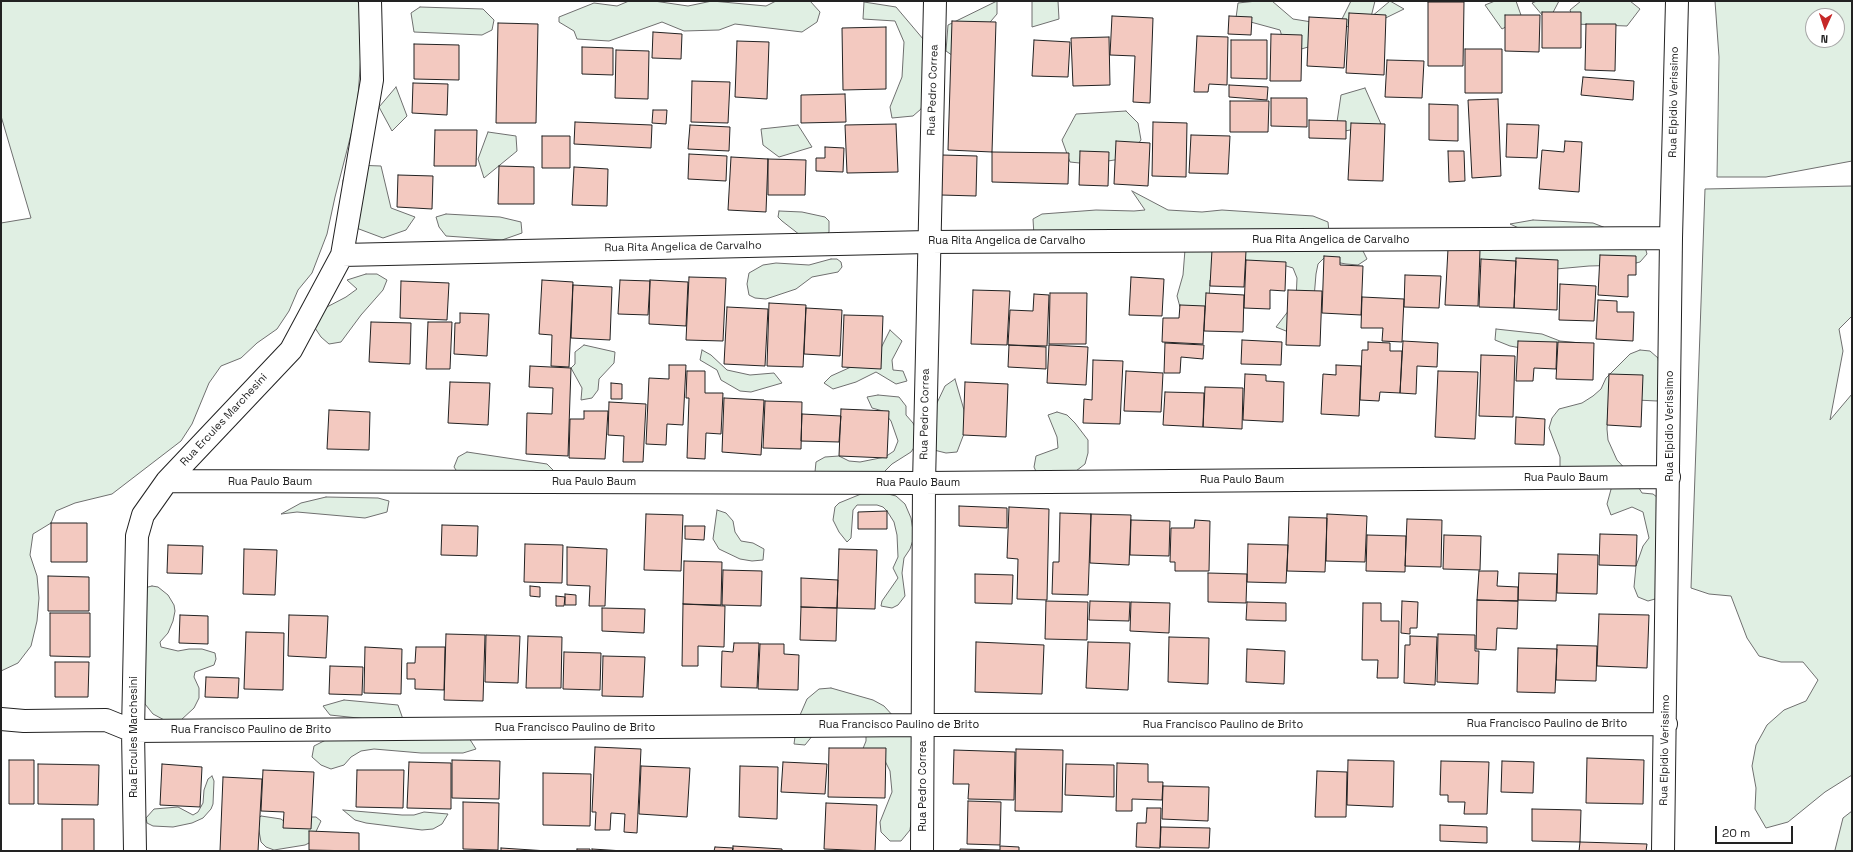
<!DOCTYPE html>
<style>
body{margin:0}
#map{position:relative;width:1853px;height:852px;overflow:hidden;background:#fff;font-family:"Space Grotesk",sans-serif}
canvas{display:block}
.frame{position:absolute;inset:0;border:2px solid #222;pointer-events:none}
.north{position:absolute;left:1805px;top:8px;width:40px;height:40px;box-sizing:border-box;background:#fff;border:1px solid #a7a7a7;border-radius:50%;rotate:183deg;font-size:11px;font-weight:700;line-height:16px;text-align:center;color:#222}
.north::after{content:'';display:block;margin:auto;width:14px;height:18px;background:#c62828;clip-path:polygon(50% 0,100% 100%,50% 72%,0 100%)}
.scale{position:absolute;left:1715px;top:826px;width:78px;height:18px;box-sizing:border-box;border:2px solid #222;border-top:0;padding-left:5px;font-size:12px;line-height:14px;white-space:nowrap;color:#222;-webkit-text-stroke:3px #fff;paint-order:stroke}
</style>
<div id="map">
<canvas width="1853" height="852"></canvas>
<div class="frame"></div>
<div class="north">N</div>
<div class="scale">20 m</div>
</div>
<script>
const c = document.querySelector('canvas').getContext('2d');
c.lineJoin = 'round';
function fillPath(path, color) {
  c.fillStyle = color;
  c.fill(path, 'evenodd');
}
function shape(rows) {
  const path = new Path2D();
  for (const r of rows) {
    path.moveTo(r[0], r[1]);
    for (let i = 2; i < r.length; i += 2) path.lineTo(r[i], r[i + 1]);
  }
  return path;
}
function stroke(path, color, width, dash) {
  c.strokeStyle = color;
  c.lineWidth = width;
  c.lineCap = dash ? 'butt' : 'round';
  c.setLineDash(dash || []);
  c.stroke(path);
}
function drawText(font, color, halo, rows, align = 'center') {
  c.font = font + ' "Space Grotesk",sans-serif';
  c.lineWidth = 3;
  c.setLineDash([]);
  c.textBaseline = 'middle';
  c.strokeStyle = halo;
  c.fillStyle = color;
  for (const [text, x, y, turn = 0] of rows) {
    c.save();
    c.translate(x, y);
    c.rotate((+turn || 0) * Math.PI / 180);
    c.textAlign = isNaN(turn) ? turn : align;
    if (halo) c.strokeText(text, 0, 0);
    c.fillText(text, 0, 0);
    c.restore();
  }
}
const green = shape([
 [1,1,358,1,363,26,357,111,335,197,327,234,312,273,298,290,289,311,277,329,257,343,241,358,221,366,209,383,192,424,181,441,112,494,75,503,56,511,51,523,33,534,30,555,37,576,39,598,37,621,31,646,18,663,1,671,1,223,31,218,1,116,1,1],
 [629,1,654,1,688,6,712,1,766,6,776,1,810,1,820,12,817,22,802,32,735,24,719,30,684,31,662,22,609,41,577,39,574,31,559,22,559,17,594,3,617,6,629,1],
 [997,1,997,14,961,56,956,58,946,51,948,25,997,1],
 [1032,1,1058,1,1059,19,1032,27,1032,1],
 [1257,1,1272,1,1293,19,1318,23,1319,44,1287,53,1280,30,1236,18,1238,3,1257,1],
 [1351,1,1375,1,1371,17,1390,1,1404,9,1355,33,1341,21,1351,1],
 [1495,1,1516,1,1522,18,1502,29,1485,5,1495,1],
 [1537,1,1559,1,1548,22,1532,3,1537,1],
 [1581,1,1630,1,1640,9,1627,26,1575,24,1570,10,1581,1],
 [1715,1,1852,1,1852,161,1766,177,1717,177,1719,57,1715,1],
 [1813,16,1837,16,1837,40,1813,40,1813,16],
 [864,2,896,7,929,46,929,80,921,109,913,116,892,118,890,107,902,77,904,42,895,21,863,19,864,2],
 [420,7,483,9,494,20,492,30,482,35,414,32,411,13,420,7],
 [396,87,407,116,392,131,379,107,396,87],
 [1365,88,1381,124,1345,131,1337,122,1341,95,1365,88],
 [1126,111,1138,123,1141,140,1127,158,1089,164,1070,162,1062,140,1076,114,1126,111],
 [798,125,812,147,779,157,763,145,761,129,798,125],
 [488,132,516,136,517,151,484,178,478,159,488,132],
 [354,165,381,166,391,208,415,217,406,230,383,238,351,226,344,216,343,180,354,165],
 [1852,186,1852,316,1839,329,1843,351,1830,420,1852,394,1852,775,1825,792,1788,822,1766,828,1755,809,1756,788,1752,766,1756,745,1767,725,1784,710,1806,701,1818,680,1803,662,1781,662,1759,656,1747,638,1731,596,1709,594,1691,588,1705,189,1852,186],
 [1132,191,1168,210,1202,212,1222,210,1313,216,1328,222,1329,232,1362,249,1367,259,1358,265,1346,264,1335,262,1325,257,1318,264,1316,274,1314,298,1297,327,1286,331,1276,327,1296,301,1297,278,1293,268,1283,265,1258,264,1234,265,1210,280,1209,300,1212,311,1192,309,1180,307,1177,296,1183,275,1186,237,1034,236,1033,219,1042,214,1096,210,1134,211,1145,210,1132,191],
 [779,211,802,212,825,217,829,221,829,232,825,236,800,235,782,221,778,217,779,211],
 [446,214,500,217,521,222,522,233,502,240,446,236,439,227,436,217,446,214],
 [1533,220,1593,223,1644,243,1647,254,1640,262,1628,265,1589,266,1545,270,1473,266,1461,251,1521,229,1510,224,1533,220],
 [831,259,837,259,841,262,842,267,838,272,812,277,796,289,766,299,755,298,749,295,747,284,749,273,763,265,776,263,809,265,831,259],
 [366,274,377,274,387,280,383,290,361,315,341,342,329,344,321,337,315,328,319,317,325,308,346,297,357,289,347,280,366,274],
 [1496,329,1542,334,1560,341,1581,343,1588,350,1566,354,1554,354,1510,346,1495,340,1496,329],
 [890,330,902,341,892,360,893,370,903,371,907,381,896,384,876,372,856,382,833,389,824,383,831,376,862,362,880,350,890,330],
 [584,345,615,352,614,363,599,379,598,390,592,398,581,400,582,388,571,368,575,364,575,352,584,345],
 [702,350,711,355,727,370,750,375,774,373,782,383,751,392,740,391,721,380,717,370,700,360,702,350],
 [1640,350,1650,351,1658,358,1663,392,1657,401,1616,399,1608,408,1607,429,1608,440,1617,460,1631,475,1642,493,1653,494,1662,501,1662,591,1655,599,1648,601,1638,597,1634,587,1636,566,1643,546,1649,538,1643,512,1632,507,1611,515,1607,504,1613,482,1560,468,1560,457,1549,428,1552,418,1559,409,1582,403,1593,396,1601,389,1606,378,1630,354,1640,350],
 [955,379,964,410,965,431,957,452,946,453,934,450,936,405,945,386,955,379],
 [878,395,899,397,906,406,906,415,913,423,918,433,917,443,911,452,892,464,883,473,815,472,816,462,825,457,839,456,849,461,860,462,885,457,894,451,898,441,891,421,883,411,872,408,867,397,878,395],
 [1057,412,1067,415,1075,423,1088,440,1088,453,1085,464,1076,471,1039,478,1034,467,1036,456,1058,448,1057,437,1048,415,1057,412],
 [467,452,547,464,554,471,462,479,454,467,458,457,467,452],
 [884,493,896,496,905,504,911,518,914,537,910,549,904,558,902,573,905,596,898,605,892,608,881,606,882,601,898,578,893,568,898,557,897,535,894,522,887,511,883,507,877,505,857,505,853,510,851,538,847,542,839,532,833,520,835,507,839,503,861,494,884,493],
 [326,497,378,498,389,501,387,512,365,518,297,512,281,514,301,503,326,497],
 [717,510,726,513,733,521,735,532,741,541,753,543,764,549,763,560,752,561,740,559,719,549,713,539,717,510],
 [152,586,158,587,168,595,174,605,175,611,173,621,168,633,160,642,161,647,178,651,189,649,202,649,215,653,216,659,214,665,195,672,194,677,199,688,199,698,194,708,181,720,168,722,153,714,145,704,143,590,148,587,152,586],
 [831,688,873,700,884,706,916,741,913,808,910,830,901,841,890,841,881,832,880,822,892,792,890,771,884,759,862,751,866,741,866,729,813,735,805,745,794,744,797,722,807,699,819,689,831,688],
 [344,700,398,705,405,725,469,738,476,749,463,753,421,753,374,749,361,751,351,757,344,765,331,769,321,765,312,757,314,746,367,719,330,715,323,706,344,700],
 [212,776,214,781,213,804,211,809,203,818,192,823,173,827,153,826,147,823,146,818,154,809,178,807,193,815,198,812,203,803,204,790,208,779,212,776],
 [343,810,402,815,414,815,424,812,448,814,442,824,433,829,422,830,366,823,355,820,343,810],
 [1852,811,1852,851,1836,851,1835,850,1843,818,1852,811],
 [261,816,281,819,285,822,310,817,316,817,321,821,311,842,305,845,274,850,266,847,261,842,257,820,261,816]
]);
fillPath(green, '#e0efe3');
stroke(green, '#6f6f6f', 1);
const building = shape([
 [1428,2,1464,2,1463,66,1428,66,1428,2],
 [1542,12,1581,12,1581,48,1542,48,1542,12],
 [1349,13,1386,15,1384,75,1346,73,1349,13],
 [1505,15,1540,15,1539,52,1505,51,1505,15],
 [1112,16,1153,18,1150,103,1133,102,1135,56,1110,55,1112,16],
 [1229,16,1252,17,1251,35,1228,34,1229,16],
 [1309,17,1347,19,1344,68,1307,66,1309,17],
 [952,21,996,22,992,152,948,150,952,21],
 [498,23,538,24,536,123,496,123,498,23],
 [1586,24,1616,24,1615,71,1585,70,1586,24],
 [886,27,886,89,843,90,842,28,886,27],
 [653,32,682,34,681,59,652,58,653,32],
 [1271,34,1302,35,1301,81,1270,81,1271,34],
 [1197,36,1228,37,1227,85,1209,84,1208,92,1194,92,1197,36],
 [1109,37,1110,85,1073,86,1071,38,1109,37],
 [1034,40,1070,42,1068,77,1032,76,1034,40],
 [1231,40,1267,40,1267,79,1231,78,1231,40],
 [737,41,769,42,767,99,735,97,737,41],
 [414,44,459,45,459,80,414,79,414,44],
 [582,47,613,48,613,75,582,74,582,47],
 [1465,49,1502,49,1502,93,1465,93,1465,49],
 [616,50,649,51,648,99,615,98,616,50],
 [1387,60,1424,61,1422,98,1385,97,1387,60],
 [1583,77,1634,81,1633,100,1581,95,1583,77],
 [692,81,730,82,728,123,691,122,692,81],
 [413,83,448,84,447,115,412,113,413,83],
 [1229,85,1268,87,1267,100,1229,97,1229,85],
 [845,94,846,122,801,123,801,95,845,94],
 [1271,98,1307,98,1307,127,1271,126,1271,98],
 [1498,99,1501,176,1472,178,1468,100,1498,99],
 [1230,101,1269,101,1268,132,1230,132,1230,101],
 [1429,104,1458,105,1458,141,1429,140,1429,104],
 [653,110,667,110,666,124,652,123,653,110],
 [1309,120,1346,121,1346,139,1309,138,1309,120],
 [575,122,652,125,651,148,574,144,575,122],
 [1153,122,1187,123,1186,177,1152,176,1153,122],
 [1351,123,1385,124,1383,181,1348,180,1351,123],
 [896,124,898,172,847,173,845,125,896,124],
 [1507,124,1539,125,1537,158,1506,157,1507,124],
 [690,125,730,127,729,151,688,149,690,125],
 [435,130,477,130,476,166,434,166,435,130],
 [1191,135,1230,136,1228,174,1189,173,1191,135],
 [542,136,570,136,570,168,542,168,542,136],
 [1116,141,1150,143,1148,186,1114,184,1116,141],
 [1565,141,1582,142,1579,192,1539,189,1542,150,1564,152,1565,141],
 [825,147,844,148,843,172,816,171,816,158,825,158,825,147],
 [1080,151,1109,152,1108,186,1079,185,1080,151],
 [1448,151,1464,151,1465,181,1449,182,1448,151],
 [992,152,1069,153,1068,184,992,182,992,152],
 [689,154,727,156,726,181,688,179,689,154],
 [942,155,977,156,976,196,941,195,942,155],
 [731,157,768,159,766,212,728,210,731,157],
 [768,159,806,160,805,195,768,195,768,159],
 [499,166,534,167,534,204,498,204,499,166],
 [574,167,608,169,607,206,572,205,574,167],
 [398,175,433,176,432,209,397,207,398,175],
 [1448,249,1480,250,1478,306,1445,305,1448,249],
 [1212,250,1246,251,1244,287,1210,286,1212,250],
 [1600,255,1636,256,1636,275,1628,275,1628,297,1598,295,1600,255],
 [1324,256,1340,257,1340,265,1363,266,1361,315,1322,313,1324,256],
 [1516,258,1558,260,1557,310,1514,308,1516,258],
 [1481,259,1516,261,1514,308,1479,307,1481,259],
 [1246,260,1286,262,1285,291,1270,290,1270,309,1244,308,1246,260],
 [1405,275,1441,276,1439,308,1404,307,1405,275],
 [689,277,726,278,723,341,686,340,689,277],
 [1131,277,1164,279,1162,316,1129,315,1131,277],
 [542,280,573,282,569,367,551,366,552,335,539,334,542,280],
 [620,280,650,281,648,315,618,314,620,280],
 [650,280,688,282,686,326,649,324,650,280],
 [401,281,449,283,447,320,400,318,401,281],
 [1560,284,1596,286,1594,321,1559,320,1560,284],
 [573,285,612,287,610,340,571,338,573,285],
 [973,290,1010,291,1007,345,971,344,973,290],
 [1288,290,1322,291,1320,346,1286,345,1288,290],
 [1050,293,1087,293,1086,344,1049,344,1050,293],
 [1206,293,1244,295,1243,332,1204,331,1206,293],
 [1034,294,1049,295,1047,346,1008,345,1010,310,1033,311,1034,294],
 [1362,297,1404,299,1402,342,1382,341,1383,328,1361,328,1362,297],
 [1598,300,1617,301,1617,312,1634,312,1633,341,1596,339,1598,300],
 [769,303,806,305,803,367,767,366,769,303],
 [1180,305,1205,306,1203,344,1162,342,1163,318,1179,318,1180,305],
 [727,307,768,309,765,366,724,364,727,307],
 [806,308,842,310,840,356,804,354,806,308],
 [460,313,489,314,487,356,454,354,455,323,460,323,460,313],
 [844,315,883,316,881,369,842,367,844,315],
 [371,322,411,323,410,364,369,362,371,322],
 [428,322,452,322,450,369,426,369,428,322],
 [1242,340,1282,342,1281,365,1241,364,1242,340],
 [1403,341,1438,343,1437,367,1417,366,1416,394,1400,393,1403,341],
 [1518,341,1557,342,1556,369,1534,368,1533,381,1516,381,1518,341],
 [1368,342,1390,343,1390,351,1402,351,1400,393,1380,392,1379,401,1360,400,1362,350,1368,350,1368,342],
 [1558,342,1594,343,1593,380,1556,379,1558,342],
 [1165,343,1204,345,1203,359,1181,357,1180,373,1164,373,1165,343],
 [1009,345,1046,347,1046,369,1008,367,1009,345],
 [1049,345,1088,347,1086,385,1047,383,1049,345],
 [1481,355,1515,356,1513,417,1479,416,1481,355],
 [1093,360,1123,361,1120,424,1083,423,1084,399,1092,400,1093,360],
 [669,365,686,365,683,425,667,424,666,445,646,444,649,378,669,379,669,365],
 [1336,365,1361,366,1359,416,1321,414,1323,374,1336,375,1336,365],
 [530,366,571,368,568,456,526,454,527,413,552,414,553,388,529,387,530,366],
 [687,371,705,371,705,393,723,393,721,434,706,433,705,459,687,458,689,398,686,398,687,371],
 [1126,371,1163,373,1161,412,1124,411,1126,371],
 [1438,371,1478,372,1475,439,1435,437,1438,371],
 [1245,374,1266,375,1266,381,1284,382,1283,422,1243,420,1245,374],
 [1609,374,1643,375,1641,427,1607,425,1609,374],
 [450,382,490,383,488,425,448,423,450,382],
 [965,382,1008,384,1006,437,963,435,965,382],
 [611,383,622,384,622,399,611,399,611,383],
 [1205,387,1243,388,1242,429,1203,427,1205,387],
 [1165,392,1204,393,1203,427,1163,425,1165,392],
 [724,398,764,400,761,455,722,452,724,398],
 [765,401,802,402,801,449,763,448,765,401],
 [609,402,646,404,643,462,623,462,624,436,608,435,609,402],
 [841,409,889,411,887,458,839,456,841,409],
 [329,410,370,412,369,450,327,449,329,410],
 [584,411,608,411,605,459,569,458,570,419,584,419,584,411],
 [802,414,841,416,839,442,801,441,802,414],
 [1516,417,1545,419,1544,445,1515,444,1516,417],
 [959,506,1007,508,1007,528,959,526,959,506],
 [1009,507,1049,509,1047,600,1017,599,1018,559,1007,558,1009,507],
 [887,511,887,529,858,529,858,512,887,511],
 [1060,513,1091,514,1088,595,1052,594,1053,562,1059,562,1060,513],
 [646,514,683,515,681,571,644,570,646,514],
 [1091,514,1131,515,1129,565,1090,563,1091,514],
 [1327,514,1367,516,1365,562,1326,561,1327,514],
 [1289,517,1327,518,1325,572,1287,571,1289,517],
 [1407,519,1442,520,1441,567,1405,566,1407,519],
 [1131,520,1170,521,1169,556,1130,555,1131,520],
 [1195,520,1210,521,1209,571,1175,571,1175,562,1170,562,1171,528,1194,528,1195,520],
 [51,523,87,523,87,562,51,562,51,523],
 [442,525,478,526,477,556,441,555,442,525],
 [685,526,705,526,704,540,685,539,685,526],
 [1600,534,1637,535,1636,566,1599,565,1600,534],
 [1367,535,1406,536,1405,572,1366,571,1367,535],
 [1444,535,1481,536,1480,570,1443,569,1444,535],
 [525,544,563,545,562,583,524,582,525,544],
 [1248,544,1288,545,1286,583,1247,582,1248,544],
 [168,545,203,546,202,574,167,573,168,545],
 [567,547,607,549,605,606,589,606,590,586,567,585,567,547],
 [244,549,277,550,275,595,243,594,244,549],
 [839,549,877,550,875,609,837,608,839,549],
 [1558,554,1598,555,1597,594,1557,593,1558,554],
 [684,561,722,562,721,605,683,604,684,561],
 [723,570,762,571,761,606,722,605,723,570],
 [1479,571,1498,571,1497,586,1518,587,1518,601,1477,600,1479,571],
 [1208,573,1247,574,1246,603,1208,602,1208,573],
 [1519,573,1557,574,1556,601,1518,600,1519,573],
 [975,574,1013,575,1012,604,975,603,975,574],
 [48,576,89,577,89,611,48,611,48,576],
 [801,578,838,580,837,608,801,607,801,578],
 [530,586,540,587,540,597,530,596,530,586],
 [565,594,576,595,576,605,565,605,565,594],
 [556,596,565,597,564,606,556,606,556,596],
 [1477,600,1518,601,1517,629,1497,628,1496,650,1476,649,1477,600],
 [1046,601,1088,602,1087,640,1045,639,1046,601],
 [1090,601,1130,602,1129,621,1089,620,1090,601],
 [1402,601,1418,602,1417,628,1410,628,1410,634,1401,633,1402,601],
 [1131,602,1170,603,1169,633,1130,631,1131,602],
 [1247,602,1286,603,1286,621,1246,620,1247,602],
 [1363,603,1381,603,1381,621,1399,621,1398,678,1377,678,1378,660,1362,660,1363,603],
 [683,604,725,606,724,647,698,646,698,666,682,666,683,604],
 [801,607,837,608,836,641,800,640,801,607],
 [602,608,645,609,644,633,602,631,602,608],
 [50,613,90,613,90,657,50,656,50,613],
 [1599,614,1649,615,1647,668,1597,666,1599,614],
 [180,615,208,616,208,644,179,643,180,615],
 [289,615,328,616,326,658,288,656,289,615],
 [246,632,284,633,283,690,244,689,246,632],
 [446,634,485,635,483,701,444,700,446,634],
 [1438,634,1475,635,1475,651,1479,651,1478,684,1437,682,1438,634],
 [486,635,520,636,518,683,485,682,486,635],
 [528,636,562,637,561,688,526,688,528,636],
 [1410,636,1437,637,1435,685,1404,683,1405,645,1410,645,1410,636],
 [1169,637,1209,638,1208,684,1168,682,1169,637],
 [976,642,1044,645,1042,694,975,692,976,642],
 [1088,642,1130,643,1128,690,1086,688,1088,642],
 [734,643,759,643,757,688,721,687,722,651,733,652,734,643],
 [760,644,784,644,784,654,799,655,798,690,758,689,760,644],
 [1557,645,1597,646,1596,681,1556,680,1557,645],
 [365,647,402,649,401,694,364,693,365,647],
 [416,647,445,647,444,690,415,689,415,679,407,679,407,663,415,663,416,647],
 [1518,648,1557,649,1555,693,1517,692,1518,648],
 [1247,649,1285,651,1284,684,1246,682,1247,649],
 [564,652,601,653,600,690,563,689,564,652],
 [603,656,645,657,643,697,602,696,603,656],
 [55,662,89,662,88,697,55,697,55,662],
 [330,666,363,667,362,695,329,694,330,666],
 [206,677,239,678,238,698,205,697,206,677],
 [595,747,641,749,637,833,624,832,625,814,611,813,610,830,595,830,596,812,592,812,595,747],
 [829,748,886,748,885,798,828,797,829,748],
 [1016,749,1063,750,1062,812,1015,811,1016,749],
 [954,750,1015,752,1014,800,968,799,969,784,953,784,954,750],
 [1587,758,1644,760,1643,804,1586,803,1587,758],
 [9,760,34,760,34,804,9,804,9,760],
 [452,760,500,761,499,799,452,798,452,760],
 [1348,760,1394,761,1393,807,1347,805,1348,760],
 [1441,761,1489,762,1487,814,1464,814,1465,802,1448,802,1448,795,1440,795,1441,761],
 [1502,761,1534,762,1533,793,1501,792,1502,761],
 [409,762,451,763,451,809,407,808,409,762],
 [783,762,827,764,825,794,781,792,783,762],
 [1117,763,1148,764,1148,782,1163,782,1162,800,1132,799,1132,811,1116,811,1117,763],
 [38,764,99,765,98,805,38,804,38,764],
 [162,764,202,767,200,807,160,805,162,764],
 [1066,764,1114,765,1114,797,1065,795,1066,764],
 [641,766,690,768,687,817,639,814,641,766],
 [740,766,778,767,777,819,739,817,740,766],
 [263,770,314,772,311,829,283,828,284,812,261,811,263,770],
 [357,770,404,770,403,808,356,807,357,770],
 [1317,771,1347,772,1346,817,1315,817,1317,771],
 [543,773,591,774,590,826,543,825,543,773],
 [223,777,262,779,258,851,220,851,223,777],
 [1163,786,1209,787,1208,821,1162,819,1163,786],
 [968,801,1001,802,1000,845,967,844,968,801],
 [463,802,499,803,498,850,463,849,463,802],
 [826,803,877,805,875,851,824,849,826,803],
 [1147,808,1161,808,1160,848,1136,847,1137,823,1146,823,1147,808],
 [1532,809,1581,810,1580,842,1532,841,1532,809],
 [62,819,94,819,94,851,62,851,62,819],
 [1440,825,1487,827,1487,843,1440,841,1440,825],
 [1161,827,1210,828,1209,848,1160,847,1161,827],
 [309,831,359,833,359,851,309,850,309,831],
 [1580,842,1647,844,1646,851,1579,851,1580,842],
 [733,846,782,849,782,851,733,851,733,846],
 [1000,846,1019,847,1019,851,960,851,960,849,1000,850,1000,846],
 [715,847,733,848,732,851,714,851,715,847],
 [501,848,548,851,501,851,501,848],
 [577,849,590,849,590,851,577,851,577,849],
 [592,849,624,851,592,851,592,849]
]);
fillPath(building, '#f3c9c0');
stroke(building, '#222', 1);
const minor = shape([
 [342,255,928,242,1671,238],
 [167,481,924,483,1669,477],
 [1,719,24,721,106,720,133,731,923,725,1666,724],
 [135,851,133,731,137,536,143,515,167,481,291,350,342,255,372,80,370,1],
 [922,851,924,483,935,1],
 [1663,851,1671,238,1677,1]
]);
stroke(minor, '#222', 24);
stroke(minor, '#fff', 22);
drawText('11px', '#222', '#fff', [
 ["Rua Pedro Correa",933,90,-88],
 ["Rua Elpidio Verissimo",1674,102,-89],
 ["Rua Rita Angelica de Carvalho",1331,240],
 ["Rua Rita Angelica de Carvalho",1007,241],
 ["Rua Rita Angelica de Carvalho",683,247,-1],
 ["Rua Pedro Correa",925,414,-89],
 ["Rua Ercules Marchesini",224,420,-47],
 ["Rua Elpidio Verissimo",1670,426,-90],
 ["Rua Paulo Baum",1566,478],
 ["Rua Paulo Baum",1242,480],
 ["Rua Paulo Baum",270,482],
 ["Rua Paulo Baum",594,482],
 ["Rua Paulo Baum",918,483],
 ["Rua Francisco Paulino de Brito",1547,724],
 ["Rua Francisco Paulino de Brito",899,725],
 ["Rua Francisco Paulino de Brito",1223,725],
 ["Rua Francisco Paulino de Brito",575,728],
 ["Rua Francisco Paulino de Brito",251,730],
 ["Rua Ercules Marchesini",134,737,-90],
 ["Rua Elpidio Verissimo",1665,750,-89],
 ["Rua Pedro Correa",923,786,-90]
]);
</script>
